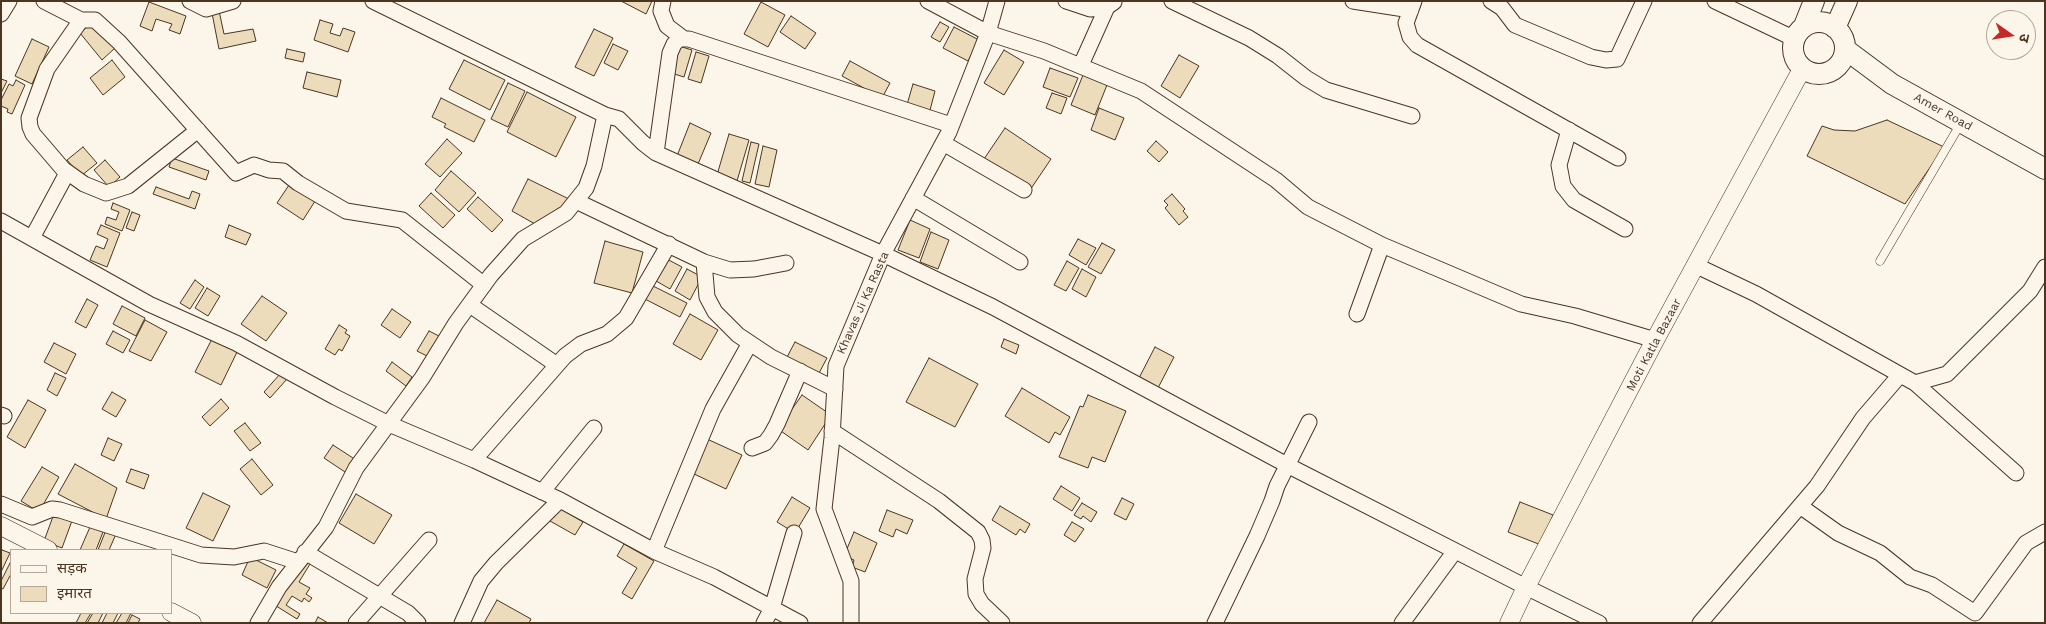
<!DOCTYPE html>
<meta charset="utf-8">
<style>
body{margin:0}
#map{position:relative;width:2046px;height:624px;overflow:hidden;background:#fbf6e9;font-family:"Work Sans","Noto Sans Devanagari",sans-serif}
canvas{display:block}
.frame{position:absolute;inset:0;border:2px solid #4a3520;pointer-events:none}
.legend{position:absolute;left:10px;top:549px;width:162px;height:65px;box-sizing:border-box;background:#fbf6e9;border:1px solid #b4a999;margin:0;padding:6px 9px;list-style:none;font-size:15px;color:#4a3520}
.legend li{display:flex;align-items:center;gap:10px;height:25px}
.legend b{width:25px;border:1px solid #b4a999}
.north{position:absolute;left:1986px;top:10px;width:50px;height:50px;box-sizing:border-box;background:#fbf6e9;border:1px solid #b4a999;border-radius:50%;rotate:103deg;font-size:14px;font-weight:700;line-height:20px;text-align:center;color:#4a3520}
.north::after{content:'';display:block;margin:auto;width:18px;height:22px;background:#c62828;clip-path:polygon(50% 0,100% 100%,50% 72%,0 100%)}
</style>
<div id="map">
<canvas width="2046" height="624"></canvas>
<div class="frame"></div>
<ul class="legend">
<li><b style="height:6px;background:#fbf6e9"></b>सड़क</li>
<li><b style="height:14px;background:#ecdcbc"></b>इमारत</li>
</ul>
<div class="north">उ</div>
</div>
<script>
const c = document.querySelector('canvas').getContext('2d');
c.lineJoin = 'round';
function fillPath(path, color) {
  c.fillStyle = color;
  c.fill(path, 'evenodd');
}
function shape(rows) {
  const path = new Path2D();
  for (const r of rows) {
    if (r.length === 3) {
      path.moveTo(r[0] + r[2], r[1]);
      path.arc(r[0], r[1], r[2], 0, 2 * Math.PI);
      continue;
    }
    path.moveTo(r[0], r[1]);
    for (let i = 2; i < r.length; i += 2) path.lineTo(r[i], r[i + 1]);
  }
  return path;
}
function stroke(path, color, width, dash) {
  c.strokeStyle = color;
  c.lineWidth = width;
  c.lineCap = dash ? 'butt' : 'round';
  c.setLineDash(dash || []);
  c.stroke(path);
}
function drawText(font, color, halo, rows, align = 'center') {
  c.font = font + ' "Work Sans",sans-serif';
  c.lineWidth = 4;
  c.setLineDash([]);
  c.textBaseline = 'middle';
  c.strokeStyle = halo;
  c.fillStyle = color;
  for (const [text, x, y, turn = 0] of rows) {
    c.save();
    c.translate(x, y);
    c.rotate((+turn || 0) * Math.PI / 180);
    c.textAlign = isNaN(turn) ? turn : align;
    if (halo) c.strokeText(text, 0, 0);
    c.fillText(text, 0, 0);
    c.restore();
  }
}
const building = shape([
 [621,1,652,1,646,14,621,1],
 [149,2,186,16,180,34,169,30,172,24,156,19,152,31,140,26,149,2],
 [761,2,785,15,768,47,744,34,761,2],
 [218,6,224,34,253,29,256,41,219,49,211,8,218,6],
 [791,16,816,33,805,49,780,32,791,16],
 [320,20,333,24,330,33,340,36,343,28,355,32,348,52,314,40,320,20],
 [93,22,115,48,102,60,80,33,93,22],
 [940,22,949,27,940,42,931,37,940,22],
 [954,27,979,40,968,61,943,48,954,27],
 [594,29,613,38,594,76,575,67,594,29],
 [32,39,49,47,32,84,15,76,32,39],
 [613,44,628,51,618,70,604,63,613,44],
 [679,46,692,50,684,77,671,73,679,46],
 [287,49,305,53,303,62,285,58,287,49],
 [1004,50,1024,62,1004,95,984,83,1004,50],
 [696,52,709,56,701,83,688,79,696,52],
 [1179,55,1199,66,1180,98,1161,86,1179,55],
 [112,60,125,77,103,95,90,78,112,60],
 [464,60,505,80,490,110,449,89,464,60],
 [850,61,890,83,882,98,842,76,850,61],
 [1050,68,1078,78,1070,97,1043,87,1050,68],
 [307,72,341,80,337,97,303,88,307,72],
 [1083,75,1107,85,1095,115,1071,105,1083,75],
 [1,79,7,81,1,93,1,79],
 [16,80,25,85,12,114,7,112,8,109,1,106,1,100,9,84,13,86,16,80],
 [508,83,525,91,508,127,491,119,508,83],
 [913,84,935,91,929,114,906,108,913,84],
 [527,92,576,117,556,157,507,132,527,92],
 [1052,93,1067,98,1061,114,1046,108,1052,93],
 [441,98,485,120,474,142,444,127,446,124,432,117,441,98],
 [1099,108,1124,118,1115,140,1091,130,1099,108],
 [1887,120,1944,147,1905,204,1807,156,1822,126,1834,130,1855,131,1887,120],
 [690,123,711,133,698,164,677,156,690,123],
 [1005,128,1051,159,1030,190,984,159,1005,128],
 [729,134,749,140,737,181,717,175,729,134],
 [447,139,462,153,440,177,425,164,447,139],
 [1156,141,1168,152,1159,162,1147,151,1156,141],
 [751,142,759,144,750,183,742,181,751,142],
 [763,146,777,150,769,187,755,184,763,146],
 [83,147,97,163,81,176,67,160,83,147],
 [172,158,209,171,206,180,169,167,172,158],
 [105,160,120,177,109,187,94,170,105,160],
 [451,171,476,193,459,212,435,190,451,171],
 [528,179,571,200,565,212,558,208,554,216,535,224,512,211,528,179],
 [291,182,317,198,303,220,277,203,291,182],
 [156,187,189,199,192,191,200,194,195,209,153,194,156,187],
 [431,193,455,215,443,228,419,206,431,193],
 [1172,194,1185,209,1183,211,1188,217,1179,225,1165,208,1168,205,1164,201,1172,194],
 [478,197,503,220,492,232,467,209,478,197],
 [113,203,130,210,122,231,105,224,107,217,116,220,119,212,111,209,113,203],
 [132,212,140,215,134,231,126,228,132,212],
 [910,220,930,229,919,258,898,250,910,220],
 [101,225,120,233,107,267,90,260,96,246,104,249,108,239,97,234,101,225],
 [229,225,251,234,246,245,225,237,229,225],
 [931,232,949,240,938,269,920,262,931,232],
 [1078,239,1096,248,1086,265,1069,255,1078,239],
 [605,241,643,252,632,293,594,283,605,241],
 [1102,243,1115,250,1101,274,1088,267,1102,243],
 [663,257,682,267,670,289,651,278,663,257],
 [1067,261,1079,268,1066,291,1054,285,1067,261],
 [687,269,702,277,690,300,675,291,687,269],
 [1082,269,1096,277,1086,297,1072,289,1082,269],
 [195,280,204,287,190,309,180,303,195,280],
 [647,283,687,303,680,317,641,297,647,283],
 [207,288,220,296,208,316,195,308,207,288],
 [262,296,287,313,266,341,241,324,262,296],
 [87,299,98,305,86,328,75,322,87,299],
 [122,306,145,318,136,336,113,324,122,306],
 [392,309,411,322,400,338,381,325,392,309],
 [690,314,718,330,701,360,673,344,690,314],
 [145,320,167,332,151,361,129,351,145,320],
 [339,325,347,330,345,333,350,336,342,351,339,349,335,355,325,349,339,325],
 [113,331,130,340,123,353,106,344,113,331],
 [429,331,439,336,427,356,417,351,429,331],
 [213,337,238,350,221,385,195,372,213,337],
 [1004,339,1019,345,1016,354,1001,347,1004,339],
 [795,342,827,358,818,375,786,359,795,342],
 [54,343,76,354,66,374,44,362,54,343],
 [1155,347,1174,357,1158,388,1139,378,1155,347],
 [929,358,978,384,955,427,906,402,929,358],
 [392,362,412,377,406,386,386,371,392,362],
 [55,373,66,378,57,396,47,390,55,373],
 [281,373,287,379,270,398,264,392,281,373],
 [1022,388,1070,417,1060,435,1055,432,1049,443,1005,416,1022,388],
 [112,392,126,400,116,417,102,409,112,392],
 [802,395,831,415,808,450,778,429,802,395],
 [1088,395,1126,411,1105,462,1092,457,1088,468,1059,457,1080,406,1083,407,1088,395],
 [221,399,229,408,210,426,202,417,221,399],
 [28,400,46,410,25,448,7,437,28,400],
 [245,423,261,443,250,451,234,431,245,423],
 [108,438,122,444,114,461,101,455,108,438],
 [707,439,742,455,726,489,692,473,707,439],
 [333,445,356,460,348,474,324,458,333,445],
 [252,459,273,485,261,495,240,469,252,459],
 [75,464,117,488,106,519,58,494,75,464],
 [42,467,59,477,39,512,21,501,42,467],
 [131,469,149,475,144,489,126,482,131,469],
 [1061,486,1080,498,1072,511,1053,499,1061,486],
 [203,493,230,506,213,541,186,528,203,493],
 [356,494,392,515,374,544,339,523,356,494],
 [792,497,810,508,795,533,777,522,792,497],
 [1122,498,1134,504,1126,520,1114,514,1122,498],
 [1520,502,1553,515,1541,545,1508,532,1520,502],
 [1082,503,1097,512,1091,522,1083,516,1081,519,1074,515,1082,503],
 [1000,506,1030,524,1025,533,1020,529,1016,535,992,520,1000,506],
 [558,507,583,522,575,535,550,521,558,507],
 [887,510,913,520,907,534,896,529,893,537,879,531,887,510],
 [55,511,73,518,62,548,44,541,55,511],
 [1072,522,1084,529,1075,542,1064,535,1072,522],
 [90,527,103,532,96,550,80,550,90,527],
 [106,530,116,534,109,550,98,550,106,530],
 [854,532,877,543,865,572,852,567,854,560,844,556,854,532],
 [624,544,654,561,632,599,622,593,637,568,617,556,624,544],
 [2,550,10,553,1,572,1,552,2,550],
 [250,557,276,570,267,588,242,575,250,557],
 [302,559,310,564,299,582,310,588,306,594,312,598,309,602,304,598,302,602,292,596,286,605,300,614,297,619,273,604,302,559],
 [11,561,11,574,3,589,1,588,1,581,11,561],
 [497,600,531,619,529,623,484,623,497,600],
 [81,613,91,613,85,623,76,623,81,613],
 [93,613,103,613,98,623,87,623,93,613],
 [107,613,118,613,113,623,102,623,107,613],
 [122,613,131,613,126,623,116,623,122,613],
 [132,615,140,619,138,623,128,623,132,615],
 [318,617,328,623,315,623,318,617]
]);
fillPath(building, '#ecdcbc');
stroke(building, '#4a3520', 1);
const service = shape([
 [1880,261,1961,123]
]);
const minor = shape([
 [44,1,81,20,95,20,119,42,236,173,254,165,269,170,283,171,298,183,346,211,402,220,484,285],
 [190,1,206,9,233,1],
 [373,1,605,115,619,119,643,143,656,153,883,254,993,307,1287,465,1526,587,1599,623],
 [663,1,661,11,667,26,684,39],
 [928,1,988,33,1044,51,1141,91,1276,180,1308,207,1382,245,1521,304,1575,316,1655,340],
 [1066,1,1090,9,1107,7,1114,2],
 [1172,1,1249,38,1278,56,1306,78,1326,90,1412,116],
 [1353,1,1411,10],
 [1414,1,1406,23,1410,37,1417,45,1618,158],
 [1491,1,1502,8,1515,25,1591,57,1606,60,1617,59,1644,1],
 [1715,1,1795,39],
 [1,14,9,1],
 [81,20,47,69,29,118,30,127,33,134,63,169,84,184,106,193,128,186,198,130],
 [1081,65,1107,7],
 [1569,130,1559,165,1563,186,1574,200,1625,229],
 [943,143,1024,190],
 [656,153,670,53,674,44,679,39,689,39,951,125],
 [913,198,1020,262],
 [576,201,704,262,730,270,754,269,786,263],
 [1,221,149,304,236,343,335,397,389,424,474,460,560,500,654,551,714,577,800,623],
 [32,238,67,173],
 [704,262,707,297,715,312,738,335,771,357,835,389],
 [1697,266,1756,294,1915,383,1947,374,2030,291,2045,267],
 [470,305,557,365],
 [1357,314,1382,245],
 [1915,383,2016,473],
 [1,415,4,416],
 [832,431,939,501,978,532,982,540,983,548,975,579,976,594,982,604,1002,623],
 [752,448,765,443,771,435,777,424,800,371],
 [474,460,565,356,581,344,607,334,626,318,669,244],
 [542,492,594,428],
 [1,504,32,517,52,509,60,510,201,555,234,557,264,551,298,562],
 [1800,506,1838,533,1880,553,1910,577,1932,585,1975,613,2026,543,2045,532],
 [654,551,713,409,750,343],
 [305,552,408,613,418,623],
 [258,623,279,587,326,527,356,468,422,378,456,323,491,275,523,239,566,213,586,188,594,166,605,115],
 [356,623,429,540],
 [462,623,481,581,496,563,560,500],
 [764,623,772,608,794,533],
 [851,623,851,581,824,509,832,438,836,366,883,254,949,132,988,33,997,1],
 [1215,623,1257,536,1272,501,1277,486,1309,422],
 [1402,623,1455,551],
 [1700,623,1817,486,1863,418,1900,375]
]);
const tertiary = shape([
 [1,526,48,550],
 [171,612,192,623],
 [1509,623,1526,587,1655,340,1802,69]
]);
const secondary = shape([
 [1819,48,26],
 [1804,26,1814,1],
 [1835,28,1847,1],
 [1845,49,1892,84,2045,169]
]);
stroke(service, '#4a3520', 9);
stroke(minor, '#4a3520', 17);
stroke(tertiary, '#4a3520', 19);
stroke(secondary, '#4a3520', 22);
stroke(service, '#fbf6e9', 8);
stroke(minor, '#fbf6e9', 15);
stroke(tertiary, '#fbf6e9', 18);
stroke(secondary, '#fbf6e9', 20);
drawText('12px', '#4a3520', '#fbf6e9', [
 ["Amer Road",1943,112,29],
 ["Khavas Ji Ka Rasta",863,303,-66],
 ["Moti Katla Bazaar",1654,345,-62]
]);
</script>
